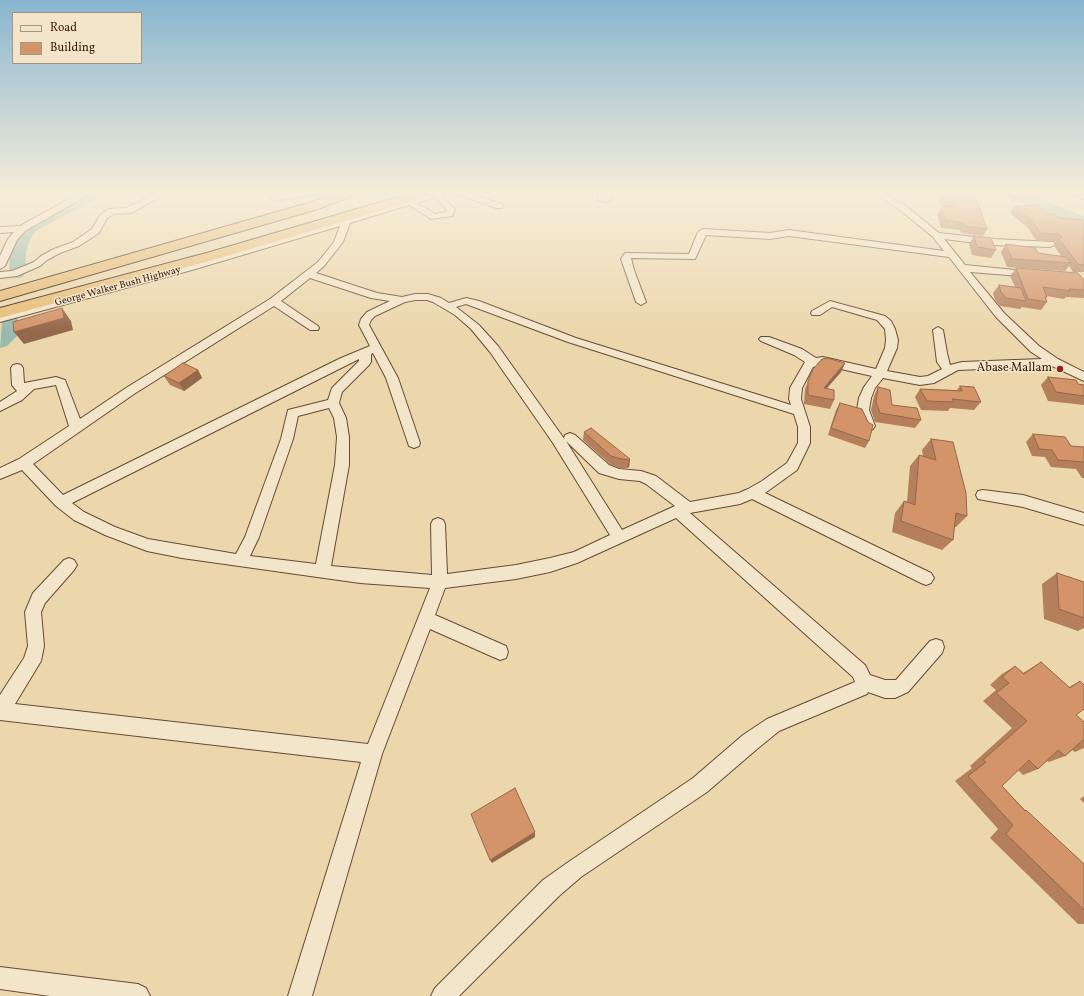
<!DOCTYPE html>
<style>
body{margin:0}
#map{position:relative;width:1084px;height:996px;overflow:hidden;background:#ecd7ad;font-family:Vollkorn,serif}
canvas{display:block}
.legend{position:absolute;left:12px;top:12px;width:130px;height:52px;box-sizing:border-box;background:#f3e5ca;border:1px solid #a8957e;margin:0;padding:5px 7px;list-style:none;font-size:12px;color:#371c0d}
.legend li{display:flex;align-items:center;gap:8px;height:20px}
.legend b{width:20px;border:1px solid #a8957e}
</style>
<div id="map">
<canvas width="1084" height="996"></canvas>
<ul class="legend">
<li><b style="height:5px;background:#f3e5ca"></b>Road</li>
<li><b style="height:11px;background:#d3946a"></b>Building</li>
</ul>
</div>
<script>
const c = document.querySelector('canvas').getContext('2d');
c.lineJoin = 'round';
function shape(rows) {
  const path = new Path2D();
  for (const r of rows) {
    path.moveTo(r[0], r[1]);
    for (let i = 2; i < r.length; i += 2) path.lineTo(r[i], r[i + 1]);
  }
  return path;
}
function fillPath(path, color) {
  c.fillStyle = color;
  c.fill(path, 'evenodd');
}
function stroke(path, color, width, dash) {
  c.strokeStyle = color;
  c.lineWidth = width;
  c.lineCap = dash ? 'butt' : 'round';
  c.setLineDash(dash || []);
  c.stroke(path);
}
function drawText(font, color, halo, rows, align = 'center') {
  c.font = font + ' Vollkorn,serif';
  c.lineWidth = 3;
  c.setLineDash([]);
  c.textBaseline = 'middle';
  c.strokeStyle = halo;
  c.fillStyle = color;
  for (const [text, x, y, turn = 0] of rows) {
    c.save();
    c.translate(x, y);
    c.rotate((+turn || 0) * Math.PI / 180);
    c.textAlign = isNaN(turn) ? turn : align;
    if (halo) c.strokeText(text, 0, 0);
    c.fillText(text, 0, 0);
    c.restore();
  }
}
fillPath(shape([
 [87,192,105,192,103,195,36,231,30,239,26,252,25,273,23,277,17,278,11,277,9,273,10,252,16,235,26,225,87,192],
 [1001,192,1021,192,1084,216,1084,226,1059,218,1003,195,1001,192],
 [11,316,17,318,20,322,19,334,7,346,0,348,2,322,5,318,11,316]
]), '#99b9ad');
const minor = shape([
 [82,192,93,192,25,231,17,240,5,266,0,269,0,256,8,239,14,232,0,233,0,227,20,226,82,192],
 [158,192,169,192,131,213,114,214,107,218,99,233,79,246,60,253,47,260,40,266,17,276,0,278,0,272,12,271,34,262,41,256,54,249,73,242,92,229,100,215,109,209,126,208,158,192],
 [299,192,324,192,320,194,274,201,270,198,274,195,299,192],
 [433,192,447,192,442,195,455,210,452,216,431,219,409,205,350,223,343,242,324,266,316,273,377,293,402,297,415,294,428,294,441,298,449,303,466,298,479,301,576,338,791,405,789,399,790,388,805,362,794,355,761,341,759,339,761,337,769,337,802,349,816,358,823,357,876,369,885,348,886,340,885,329,877,320,832,307,820,315,812,315,811,313,812,311,830,301,885,316,891,321,895,329,898,340,897,348,887,371,920,377,928,376,942,369,937,362,933,330,938,327,943,330,947,353,950,365,962,362,1042,359,1031,352,996,317,949,257,789,236,770,239,706,235,695,259,631,258,634,270,646,302,641,305,636,302,621,259,625,253,689,254,698,232,703,229,770,233,789,230,944,251,933,237,900,210,872,192,882,192,906,206,939,233,993,239,1053,242,1055,244,1050,247,993,245,944,239,965,265,1035,272,1037,274,1035,276,1032,277,970,272,1004,313,1039,346,1058,359,1084,372,1084,381,1052,366,958,370,934,383,920,385,883,378,875,388,871,398,869,410,875,426,873,429,869,431,865,429,857,410,859,398,864,387,872,376,823,365,813,367,802,388,801,399,810,427,810,443,797,470,765,493,931,573,934,578,931,583,926,585,921,583,752,499,740,504,690,513,865,665,870,675,885,680,896,680,930,641,936,639,942,641,944,647,942,653,908,692,895,698,885,698,868,692,867,694,779,731,757,749,707,792,581,877,559,896,459,996,431,996,435,988,543,880,567,863,693,778,743,735,767,719,855,682,853,677,676,518,577,563,550,572,516,579,445,588,435,615,506,646,508,652,506,658,500,660,430,629,382,754,312,996,288,996,361,762,0,720,0,695,24,658,28,646,25,612,33,593,64,560,69,558,74,560,77,565,74,570,45,603,41,612,44,646,41,661,15,704,368,744,430,588,360,583,182,558,147,551,105,535,74,520,56,506,22,470,0,479,0,468,19,459,69,426,56,385,34,389,22,400,0,411,0,402,17,391,12,385,11,368,13,365,17,364,21,365,23,368,24,383,56,377,65,380,80,419,126,388,270,299,318,262,334,242,340,226,192,270,0,322,0,316,186,266,433,192],
 [435,197,447,210,446,212,435,214,417,203,435,197],
 [310,278,371,298,390,301,367,312,361,319,359,325,370,346,341,358,63,495,33,464,134,394,274,306,310,330,318,330,319,328,318,326,281,301,310,278],
 [415,300,427,300,433,302,455,315,471,329,490,352,553,443,610,535,574,552,550,558,516,565,447,574,445,524,443,520,438,518,433,520,431,524,432,575,331,566,349,465,349,437,346,418,339,403,342,392,369,365,371,362,371,354,373,353,386,378,408,443,409,446,414,448,419,446,420,443,398,378,369,325,371,320,375,316,405,302,415,300],
 [466,304,568,342,794,414,798,427,798,443,787,463,762,481,748,489,739,493,690,502,656,476,641,471,619,469,609,465,575,435,570,433,565,435,564,438,565,440,498,346,479,325,456,307,466,304],
 [359,359,359,361,332,388,328,400,288,410,281,439,245,537,236,554,148,539,115,527,84,512,72,503,359,359],
 [329,408,334,418,337,437,335,465,316,564,250,556,259,537,293,439,298,416,329,408],
 [566,441,599,473,619,479,640,481,646,484,675,506,622,530,566,441],
 [451,192,464,192,502,204,503,206,502,208,496,208,451,192],
 [598,192,606,192,606,196,612,199,608,202,598,200,598,192],
 [1071,192,1084,193,1084,199,1072,194,1071,192],
 [983,490,1023,495,1084,513,1084,525,1023,507,978,499,976,495,978,491,983,490],
 [0,967,138,984,146,988,150,996,50,996,0,989,0,967]
]);
const highway = shape([
 [339,192,357,192,355,195,318,209,0,301,0,291,308,203,339,192],
 [415,192,435,192,433,195,220,258,0,318,0,308,210,252,415,192]
]);
stroke(minor, '#644b35', 2);
stroke(highway, '#371c0d', 2);
fillPath(minor, '#f3e5ca');
fillPath(highway, '#e6bc76');
fillPath(shape([
 [1030,192,1040,192,1038,196],
 [941,193,987,229,983,236,961,233,960,230,941,228,937,215,941,207,943,207,937,201],
 [1015,206,1048,214,1058,218,1084,223,1084,272,1073,272,1069,266,1065,271,1007,267,1001,252,1006,244,1038,253,1062,257,1054,246,1056,244,1054,241,1036,240,1028,228,1010,213],
 [974,236,996,250,991,258,972,255,969,244],
 [1016,268,1084,280,1084,298,1066,297,1064,299,1047,296,1047,297,1046,299,1047,302,1041,310,1022,307,1020,309,1000,306,995,300,993,293,999,285,1015,287,1010,276],
 [845,363,841,372,827,388,834,400,830,409,804,404,805,389,813,369],
 [198,370,202,378,184,391,170,385,164,376],
 [1048,377,1078,384,1084,385,1084,405,1048,401,1041,385],
 [960,386,981,402,974,410,950,408,948,411,921,410,915,397,920,389,957,390],
 [878,387,892,405,921,420,915,428,875,422,871,410,874,396],
 [840,403,869,441,865,448,828,435,836,410],
 [584,432,630,459,629,467,627,468,619,468,610,464,583,440],
 [1033,434,1071,446,1084,447,1084,478,1082,478,1076,469,1051,467,1045,457,1032,456,1026,442],
 [931,439,967,516,956,527,954,527,953,540,942,550,892,532,895,513,904,501,907,502,910,466,919,455,923,456,922,450],
 [1057,573,1084,582,1084,628,1078,631,1044,619,1042,584],
 [1041,662,1069,687,1080,681,1076,715,1084,722,1084,748,1075,752,1072,750,1065,756,1049,762,1047,761,1038,769,1023,775,1018,770,1002,786,1025,810,1026,810,1084,864,1084,924,1078,924,990,838,998,829,955,781,972,768,970,766,1012,728,983,701,996,690,990,685,1002,674,1015,666,1023,673],
 [1084,796,1084,803,1080,799]
]), '#b57f5b');
fillPath(shape([
 [62,308,71,321,73,330,24,344,14,332],
 [845,363,841,372,820,396,824,388],
 [198,370,202,378,184,391,179,383],
 [630,459,629,467,627,468,629,460],
 [535,832,535,837,492,863,490,860]
]), '#94684a');
const building = shape([
 [956,192,968,192,976,199,987,229,965,226,964,223,946,220,941,207,955,206,941,193,956,192],
 [1037,205,1048,214,1054,214,1058,218,1082,220,1084,223,1084,265,1078,264,1059,239,1062,237,1059,234,1040,233,1033,221,1015,206,1037,205],
 [974,236,991,238,996,250,977,247,974,236],
 [1006,244,1035,248,1038,253,1066,257,1071,263,1012,259,1006,244],
 [1016,268,1078,273,1084,280,1084,290,1069,289,1070,291,1043,287,1047,297,1045,297,1047,302,1028,299,1016,268],
 [999,285,1021,288,1026,301,1006,298,1001,292,999,285],
 [62,308,64,318,14,332,13,322,62,308],
 [827,358,845,363,824,388,834,390,834,400,808,395,808,381,813,369,822,359,827,358],
 [183,363,198,370,179,383,164,376,183,363],
 [1048,377,1076,380,1078,384,1084,385,1084,396,1056,392,1048,377],
 [960,386,974,387,981,402,952,399,954,402,927,401,920,389,962,391,960,386],
 [878,387,890,390,892,405,917,408,921,420,880,413,876,402,878,387],
 [840,403,862,409,868,422,873,425,869,441,831,428,840,403],
 [591,428,630,459,629,460,621,459,611,456,584,432,591,428],
 [1033,434,1065,437,1071,446,1084,447,1084,462,1058,460,1052,450,1039,449,1033,434],
 [931,439,953,442,966,493,967,516,956,513,953,540,901,521,904,501,915,505,919,455,936,460,931,439],
 [1057,573,1084,582,1084,618,1059,609,1057,573],
 [1041,662,1070,688,1080,681,1084,685,1084,709,1076,715,1084,722,1084,739,1065,756,1058,750,1038,769,1029,760,1002,786,1025,811,1026,810,1084,864,1084,910,1006,834,1013,825,968,776,986,762,983,760,1027,721,996,693,1009,683,1002,677,1015,666,1024,674,1041,662],
 [515,788,535,832,490,860,471,814,515,788]
]);
fillPath(building, '#d3946a');
stroke(building, '#94684a', 1);
const sky = c.createLinearGradient(0, 0, 0, 332);
sky.addColorStop(0, '#88b6d0');
sky.addColorStop(0.58, '#f6edda');
sky.addColorStop(1, '#f6edda00');
c.fillStyle = sky;
c.fillRect(0, 0, 1084, 332);
for (const [x, y, r, color] of [
 [1060,369,4,"#8f2418"]
]) {
  const dot = new Path2D();
  dot.arc(x, y, r, 0, 2 * Math.PI);
  c.fillStyle = color;
  c.fill(dot);
  stroke(dot, '#f3e5ca', 1.5);
}
drawText('10px', '#371c0d', '#f3e5ca', [
 ["George Walker Bush Highway",118,287,-15]
]);
drawText('12px', '#371c0d', '#f3e5ca', [
 ["Abase Mallam",1052,369]
], 'right');
</script>
